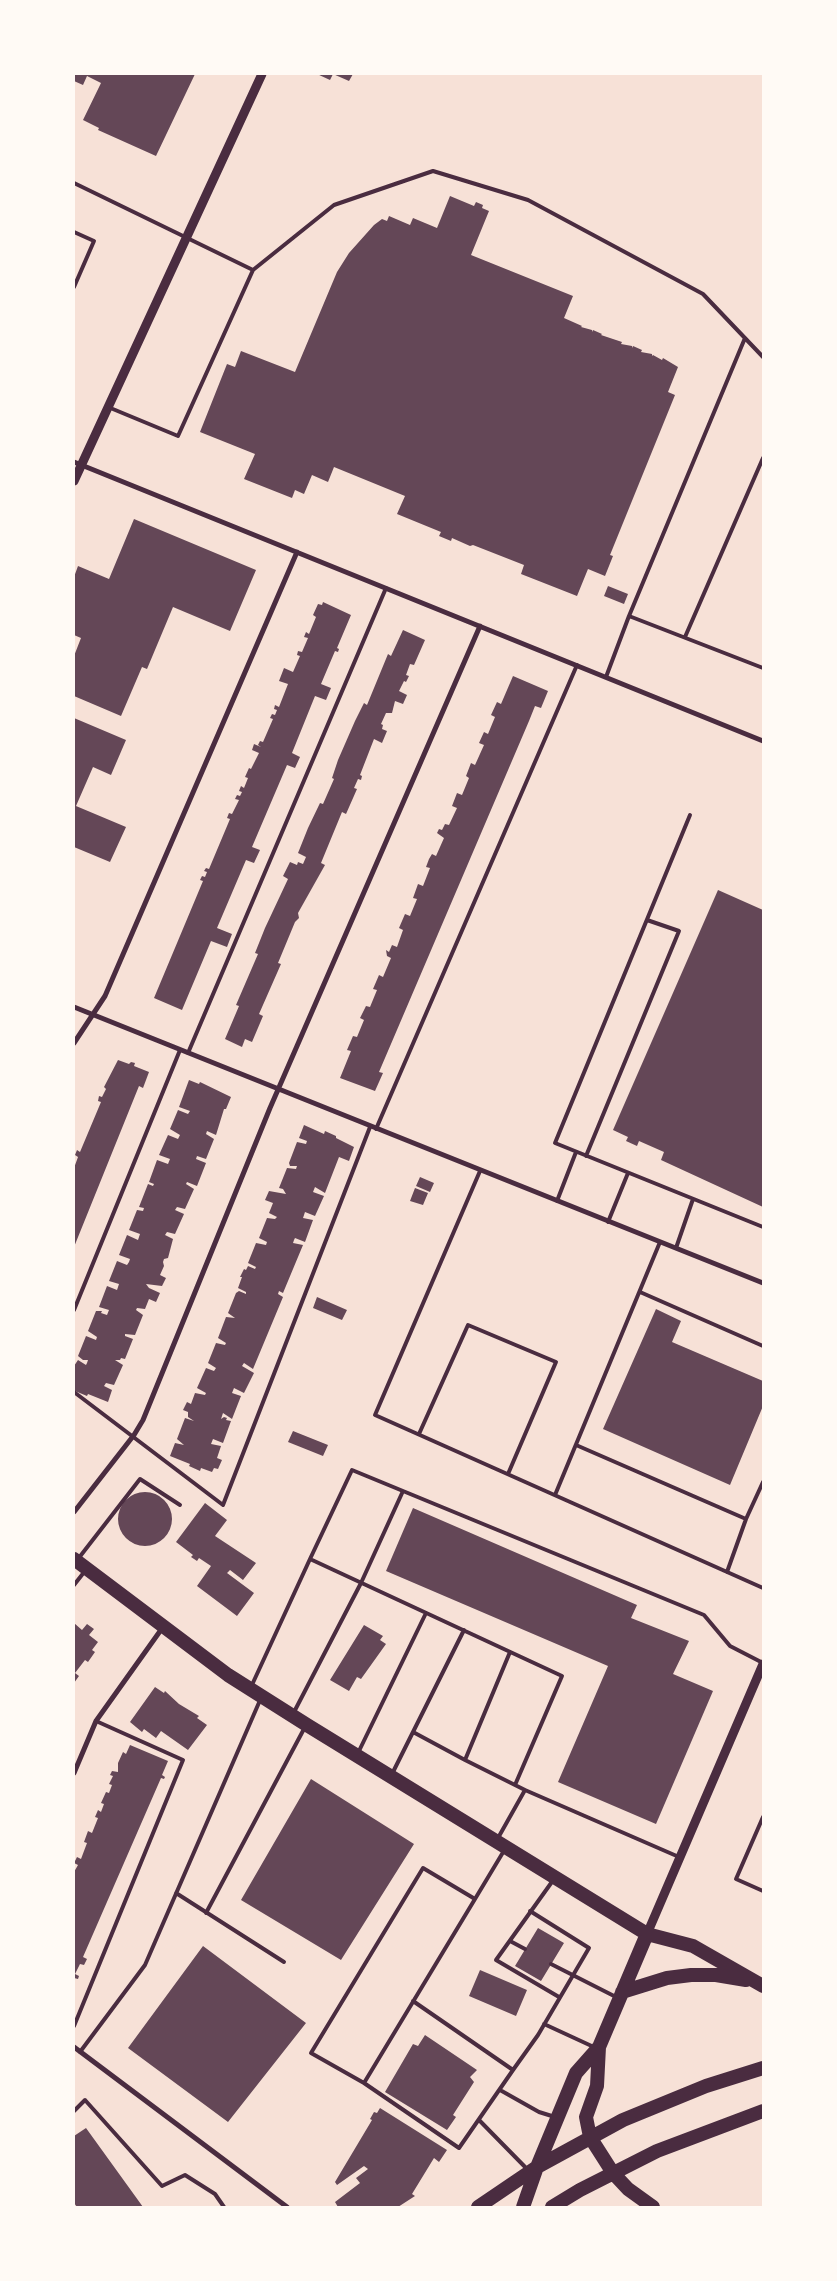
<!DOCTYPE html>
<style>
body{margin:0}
#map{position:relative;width:837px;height:2281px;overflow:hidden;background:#f7e1d7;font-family:"Roboto Condensed",sans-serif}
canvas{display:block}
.frame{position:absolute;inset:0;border:75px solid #fffaf5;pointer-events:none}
</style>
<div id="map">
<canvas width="837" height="2281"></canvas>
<div class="frame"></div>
</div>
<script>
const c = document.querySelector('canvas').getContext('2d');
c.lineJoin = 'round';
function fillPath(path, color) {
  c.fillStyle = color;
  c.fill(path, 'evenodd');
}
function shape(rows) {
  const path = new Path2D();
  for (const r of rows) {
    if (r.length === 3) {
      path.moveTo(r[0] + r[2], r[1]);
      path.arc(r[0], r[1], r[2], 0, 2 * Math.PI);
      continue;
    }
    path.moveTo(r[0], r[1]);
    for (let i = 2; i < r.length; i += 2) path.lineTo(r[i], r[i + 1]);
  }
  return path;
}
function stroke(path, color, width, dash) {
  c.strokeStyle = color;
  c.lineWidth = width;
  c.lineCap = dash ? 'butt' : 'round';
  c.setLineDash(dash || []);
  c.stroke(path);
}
fillPath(shape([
 [74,74,195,74,156,156,98,130,99,128,83,120,101,83,87,76,83,85,74,81],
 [317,74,353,74,349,81,333,74,330,80],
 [450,196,474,206,476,202,483,205,482,208,489,211,471,255,573,296,564,318,582,326,581,327,592,330,593,332,593,330,602,334,601,335,622,342,621,344,632,346,633,348,633,346,642,350,641,352,652,354,652,356,653,355,662,360,663,358,678,367,668,392,675,395,610,555,613,556,605,576,588,569,577,596,521,574,524,565,473,545,470,546,452,538,451,541,439,536,441,532,397,514,405,496,334,467,328,482,312,475,304,494,295,490,292,498,244,479,255,454,200,432,227,364,235,367,241,351,295,372,337,272,349,253,374,225,382,219,387,221,389,216,410,225,413,218,437,228],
 [134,519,256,570,230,631,173,607,147,669,142,667,121,716,74,696,74,656,81,638,74,635,75,600,74,577,78,566,109,579],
 [608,586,628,594,624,604,604,596],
 [323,602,351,615,337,648,339,649,338,652,335,651,321,684,331,688,326,700,315,696,292,753,300,757,295,768,287,765,252,847,260,850,254,863,246,860,217,928,232,934,227,947,211,941,182,1010,154,998,203,881,200,880,202,876,205,877,207,872,204,871,206,868,209,869,230,819,227,818,229,813,232,814,239,800,235,799,237,795,240,796,242,792,239,791,241,786,244,788,248,778,245,777,249,768,251,769,259,753,252,750,254,744,261,747,258,745,260,741,263,742,273,719,270,718,272,714,275,715,277,710,274,709,275,705,279,707,288,684,279,681,284,668,293,672,300,656,297,655,298,651,302,652,308,638,304,637,306,632,309,634,316,617,313,615,318,604,322,605],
 [403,630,425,640,414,665,410,664,406,675,409,676,406,682,404,681,399,691,407,695,403,704,395,701,392,713,386,713,381,724,383,725,382,729,387,731,382,743,374,739,360,775,362,776,361,780,358,779,354,788,357,789,346,814,342,812,321,863,325,865,298,913,299,918,295,922,278,963,281,964,259,1014,263,1016,252,1042,245,1039,242,1047,225,1039,239,1006,236,1005,258,954,255,953,265,928,288,879,283,876,290,862,297,865,298,862,303,864,306,857,298,853,308,828,320,803,323,804,334,779,332,778,338,760,355,721,364,703,367,705,388,654,391,656],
 [513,676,548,691,541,708,535,706,529,721,379,1072,383,1073,375,1091,340,1078,351,1051,347,1050,353,1036,357,1037,364,1020,360,1018,366,1006,370,1007,377,990,373,989,379,975,383,977,391,958,387,956,386,950,389,952,392,945,397,947,403,930,399,928,405,914,410,916,417,899,413,898,418,884,423,886,430,868,426,867,429,859,432,854,436,856,444,838,437,833,439,829,442,830,445,824,449,825,457,808,452,806,457,793,462,795,469,778,466,776,471,763,475,765,484,745,479,743,484,732,488,734,495,717,491,715,497,702,501,704],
 [74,718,126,740,111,775,93,767,76,806,126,827,110,862,74,847],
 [718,890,763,910,763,1207,661,1160,664,1152,639,1141,637,1146,626,1141,628,1137,613,1130],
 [118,1060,129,1064,131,1062,135,1063,134,1066,149,1072,143,1088,139,1086,74,1247,74,1168,78,1157,75,1155,77,1150,80,1152,101,1102,98,1101,99,1096,102,1097,106,1089,104,1087],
 [189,1080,199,1084,200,1082,231,1097,226,1109,224,1109,216,1135,207,1131,206,1134,214,1139,206,1159,197,1156,196,1159,206,1163,197,1186,187,1182,186,1184,194,1189,185,1209,177,1207,175,1210,184,1214,175,1234,167,1232,165,1235,173,1239,168,1258,164,1259,163,1262,164,1266,160,1275,166,1278,162,1286,146,1284,149,1288,160,1293,156,1302,149,1299,145,1309,137,1308,136,1310,143,1315,135,1335,125,1334,125,1336,133,1339,125,1359,121,1358,120,1360,115,1360,123,1365,114,1385,106,1383,104,1386,112,1390,108,1402,88,1394,87,1396,75,1391,74,1366,78,1360,86,1365,87,1363,88,1360,83,1360,78,1356,86,1336,96,1340,97,1337,88,1331,96,1311,102,1311,101,1313,107,1315,109,1310,99,1307,107,1286,117,1290,119,1284,109,1281,117,1261,127,1265,129,1262,130,1259,119,1255,127,1235,138,1240,140,1234,129,1230,137,1210,143,1211,144,1208,139,1207,148,1184,153,1186,154,1184,149,1182,157,1160,168,1164,170,1159,159,1155,168,1135,178,1139,180,1135,170,1129,178,1110,188,1114,190,1111,179,1107],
 [304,1125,324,1134,325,1131,336,1136,336,1138,354,1147,349,1161,339,1157,325,1193,315,1187,313,1192,324,1196,315,1216,305,1212,303,1218,313,1220,305,1242,295,1238,294,1240,293,1243,303,1245,283,1293,279,1291,278,1294,283,1297,253,1369,244,1363,242,1366,254,1373,244,1393,234,1388,232,1393,241,1396,232,1419,223,1413,221,1419,224,1417,227,1418,226,1420,231,1421,223,1443,213,1439,211,1444,221,1446,217,1458,222,1460,218,1469,214,1468,212,1472,201,1468,200,1471,189,1466,190,1464,170,1456,175,1443,184,1445,177,1439,185,1418,194,1421,188,1417,188,1412,183,1410,187,1402,191,1404,195,1393,205,1395,206,1393,197,1388,206,1368,214,1371,216,1368,208,1363,216,1343,225,1345,226,1343,218,1338,226,1317,235,1318,228,1313,236,1293,239,1291,246,1294,246,1292,238,1288,242,1277,240,1277,244,1269,246,1270,248,1266,255,1269,256,1267,248,1263,256,1243,266,1245,267,1242,259,1238,267,1218,275,1219,277,1217,269,1213,273,1203,265,1200,269,1191,286,1194,283,1189,279,1188,287,1168,296,1169,297,1166,290,1166,289,1163,297,1142,306,1144,307,1141,299,1138],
 [420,1177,434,1183,430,1192,416,1186],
 [415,1188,428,1193,423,1205,410,1201],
 [317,1297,347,1310,342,1320,313,1308],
 [656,1309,681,1321,672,1342,763,1381,763,1406,730,1485,603,1429],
 [293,1431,328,1445,323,1456,288,1442],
 [145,1519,27],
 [205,1503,227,1520,215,1536,256,1563,243,1580,230,1570,227,1573,254,1593,237,1616,197,1586,211,1566,199,1558,197,1561,191,1557,193,1555,176,1542],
 [413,1508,637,1605,631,1618,689,1641,673,1674,713,1691,656,1824,558,1782,608,1666,386,1571],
 [74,1623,82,1630,87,1624,94,1629,89,1635,98,1642,92,1650,95,1652,88,1662,85,1660,75,1673,79,1676,74,1683],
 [364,1625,383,1636,380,1640,386,1644,361,1679,357,1677,349,1691,330,1680],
 [155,1687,164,1693,165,1691,179,1704,199,1716,197,1718,207,1725,188,1750,161,1731,156,1738,144,1729,142,1732,130,1722],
 [130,1745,168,1761,162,1775,165,1777,164,1779,161,1778,83,1957,87,1959,84,1965,80,1964,75,1974,79,1976,78,1979,74,1978,74,1872,78,1865,74,1863,77,1857,81,1859,87,1843,84,1842,88,1831,92,1833,98,1818,95,1817,98,1810,101,1812,104,1804,101,1803,106,1792,109,1793,112,1785,109,1784,113,1776,110,1775,112,1771,118,1772,118,1763,123,1752,126,1754],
 [311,1779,414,1844,341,1960,241,1900],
 [538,1928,564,1943,541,1981,515,1966],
 [203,1946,306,2023,228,2122,128,2048],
 [480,1970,527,1990,516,2016,469,1996],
 [425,2035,477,2070,470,2077,474,2082,453,2115,456,2117,447,2130,385,2092,413,2044,418,2046],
 [380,2108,447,2150,439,2162,434,2158,412,2194,415,2196,398,2207,338,2207,335,2202,360,2183,356,2178,368,2169,364,2166,337,2185,335,2182,372,2120,370,2119,374,2112,377,2113],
 [86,2128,143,2207,77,2207,74,2203,74,2136]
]), '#644757');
stroke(shape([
 [74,183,253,270,178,436,108,407],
 [74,232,94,241,74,287],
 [253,270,334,205,433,171,528,200,703,294,763,357],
 [629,616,745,338],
 [685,637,763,458],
 [606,677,629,616,763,668],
 [690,815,555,1143,763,1227],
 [188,1053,386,588],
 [376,1129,577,665],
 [586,1156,679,931,647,920],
 [480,1171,375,1415,763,1588],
 [557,1201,576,1152],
 [608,1222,628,1173],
 [676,1248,693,1199],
 [640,1292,763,1346],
 [74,1310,180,1050],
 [74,1392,223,1505,370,1127],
 [419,1434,468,1325,556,1362,508,1474],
 [576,1445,746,1519,727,1572],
 [555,1495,660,1242],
 [746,1519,763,1482],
 [78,1559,140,1479,180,1505],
 [310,1559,352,1470,704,1615,730,1646,763,1663],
 [74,1585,85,1571],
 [510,1652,465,1760,525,1790,679,1857],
 [251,1687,310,1559,562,1676,515,1785],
 [293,1714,361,1583,403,1491],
 [413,1732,465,1760],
 [358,1753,426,1613],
 [392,1774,464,1630],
 [763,1817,736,1879,763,1891],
 [498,1838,525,1790],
 [554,1879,496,1960,559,1997],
 [176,1893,284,1962],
 [475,1899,423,1868,311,2053,364,2083,475,1899,505,1849],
 [206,1913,305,1727],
 [510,1941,525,1949],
 [551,1964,616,1997],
 [544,2024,596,2048],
 [74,2026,183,1760,96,1721],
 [80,2052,145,1965,261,1698],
 [513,2070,538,2035,589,1948,530,1911],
 [364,2083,459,2148,513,2070,413,2001],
 [500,2090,539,2112,555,2117],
 [74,2111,85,2100,162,2186,185,2175,215,2194,224,2207],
 [479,2120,528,2170]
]), '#4a2c40', 4);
stroke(shape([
 [74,462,763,741],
 [74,1007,763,1283],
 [74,1043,105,996,297,552],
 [74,1512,134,1435,143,1420,270,1108,480,626],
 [74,1773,96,1721,163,1627],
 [74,2047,287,2207]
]), '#4a2c40', 5);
stroke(shape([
 [74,481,262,74],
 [647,1934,763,1664]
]), '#4a2c40', 9);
stroke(shape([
 [74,1559,228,1675,307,1725,647,1934,693,1946,763,1986],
 [647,1934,599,2047,597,2086,586,2117,590,2137,613,2173,628,2189,653,2207],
 [622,1992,667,1978,691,1975,716,1975,746,1980],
 [478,2207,537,2167,623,2120,706,2086,763,2068],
 [523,2207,537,2167,576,2073,599,2047],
 [552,2207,580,2190,657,2151,763,2111]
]), '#4a2c40', 14);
</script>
